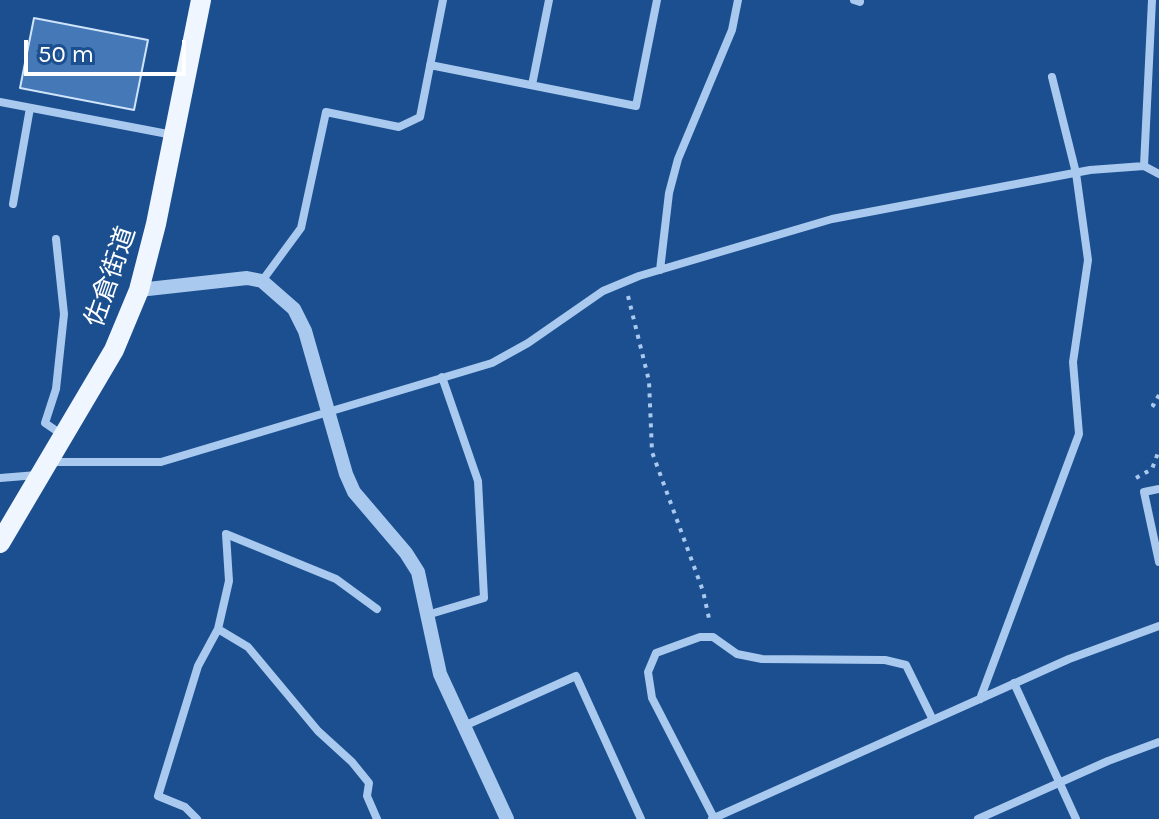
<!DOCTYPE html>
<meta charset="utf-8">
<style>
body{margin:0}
#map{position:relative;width:1159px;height:819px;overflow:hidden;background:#1b4f8f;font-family:Karla,sans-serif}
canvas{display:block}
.scale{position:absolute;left:24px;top:40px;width:162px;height:36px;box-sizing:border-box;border:4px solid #fff;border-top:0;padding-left:10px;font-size:24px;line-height:28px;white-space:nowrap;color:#fff;-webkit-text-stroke:6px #1b4f8f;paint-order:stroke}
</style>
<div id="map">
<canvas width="1159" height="819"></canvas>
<div class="scale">50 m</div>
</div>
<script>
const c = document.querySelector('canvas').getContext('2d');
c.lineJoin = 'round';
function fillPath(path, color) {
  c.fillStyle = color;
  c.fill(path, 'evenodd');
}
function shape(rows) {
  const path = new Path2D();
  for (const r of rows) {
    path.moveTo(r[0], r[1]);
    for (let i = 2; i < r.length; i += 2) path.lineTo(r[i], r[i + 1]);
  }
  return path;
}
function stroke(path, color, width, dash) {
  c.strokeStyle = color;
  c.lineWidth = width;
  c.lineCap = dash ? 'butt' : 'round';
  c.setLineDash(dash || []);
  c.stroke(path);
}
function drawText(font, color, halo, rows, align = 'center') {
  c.font = font + ' Karla,"Noto Sans JP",sans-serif';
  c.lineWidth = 6;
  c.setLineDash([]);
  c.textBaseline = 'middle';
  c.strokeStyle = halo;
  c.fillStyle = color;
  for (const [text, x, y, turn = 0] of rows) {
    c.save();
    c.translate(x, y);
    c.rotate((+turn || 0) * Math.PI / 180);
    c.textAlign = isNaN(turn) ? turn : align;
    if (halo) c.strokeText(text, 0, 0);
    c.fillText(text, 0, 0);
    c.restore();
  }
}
const building = shape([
 [34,18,148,40,134,110,20,88,34,18]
]);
fillPath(building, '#4478b7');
stroke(building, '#cfe3fa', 2);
stroke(shape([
 [628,296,649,381,652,452,703,591,710,623],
 [1159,395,1153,405,1159,409],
 [1136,478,1152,469,1159,450]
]), '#a9c9ee', 4, [4, 6]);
stroke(shape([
 [854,0,860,2],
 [430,65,636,106,657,0],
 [532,85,549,0],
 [0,102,173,135],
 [1144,166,1152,0],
 [13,204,30,108],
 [56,239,64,314,56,389,45,423,64,436],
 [660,270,669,193,678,159,732,30,738,0],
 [262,281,301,228,326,112,399,127,420,117,443,0],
 [50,462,161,462,492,363,528,343,603,291,639,276,832,219,1090,170,1144,166,1159,174],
 [0,478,37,475],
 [1159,489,1144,492,1159,562],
 [427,615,484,598,478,481,442,377],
 [218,629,248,647,318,731,352,762,369,783,367,796,377,819],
 [1014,683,1076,819],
 [980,699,1079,434,1073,362,1088,260,1076,173,1052,77],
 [464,726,576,676,641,819],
 [714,818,652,698,648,672,656,653,700,637,713,637,737,654,762,659,885,660,906,665,933,720],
 [197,819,185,807,158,796,198,666,218,629,229,581,226,534,336,579,377,609],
 [712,819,1069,659,1159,626],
 [978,819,1108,761,1159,742]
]), '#a9c9ee', 8);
stroke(shape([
 [139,290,247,278,262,281,294,309,305,331,346,474,354,492,406,553,418,572,440,674,507,819]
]), '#a9c9ee', 14);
stroke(shape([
 [0,543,114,350,139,290,156,224,201,0]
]), '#f0f6ff', 20);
drawText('26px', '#fff', '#1b4f8f', [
 ["佐倉街道",111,277,-71]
]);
</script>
